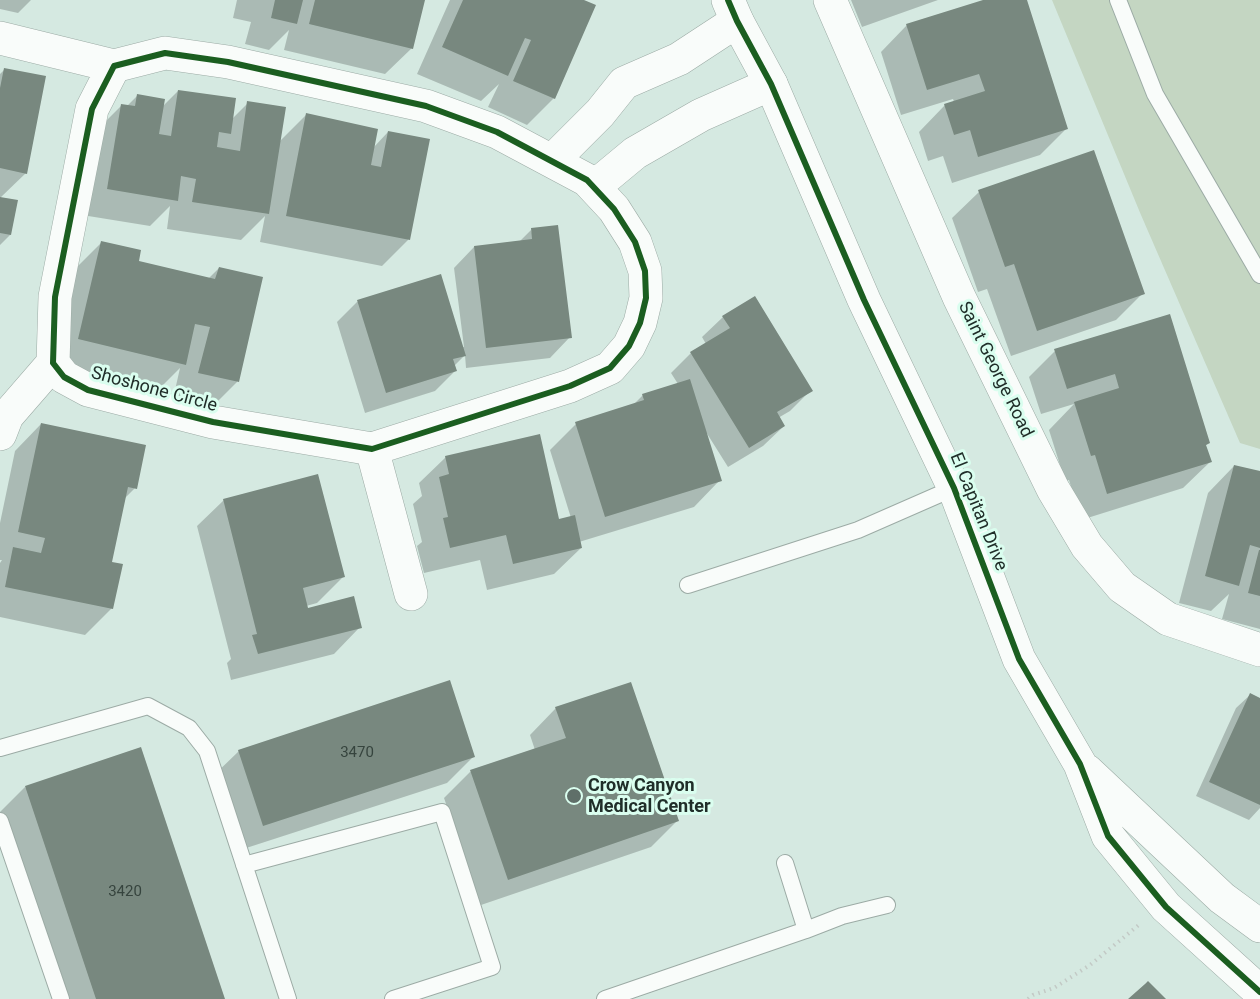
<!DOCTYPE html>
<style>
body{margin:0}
canvas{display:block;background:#d5e9e1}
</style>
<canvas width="1260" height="999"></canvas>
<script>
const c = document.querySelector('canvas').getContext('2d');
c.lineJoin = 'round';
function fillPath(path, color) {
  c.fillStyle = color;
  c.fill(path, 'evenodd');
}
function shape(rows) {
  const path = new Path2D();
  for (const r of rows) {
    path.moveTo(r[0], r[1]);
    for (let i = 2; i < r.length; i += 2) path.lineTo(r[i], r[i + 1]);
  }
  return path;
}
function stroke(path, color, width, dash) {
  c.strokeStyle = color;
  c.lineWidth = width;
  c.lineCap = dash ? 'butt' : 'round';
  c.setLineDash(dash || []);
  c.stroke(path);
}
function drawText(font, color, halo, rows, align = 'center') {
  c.font = font + ' Roboto,sans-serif';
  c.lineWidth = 6;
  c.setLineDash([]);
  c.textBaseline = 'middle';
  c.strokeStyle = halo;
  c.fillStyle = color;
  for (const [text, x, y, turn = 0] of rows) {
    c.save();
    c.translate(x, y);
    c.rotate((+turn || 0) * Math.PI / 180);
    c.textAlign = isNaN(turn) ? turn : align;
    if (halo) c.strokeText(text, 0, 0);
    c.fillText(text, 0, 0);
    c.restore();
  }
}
fillPath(shape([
 [1052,0,1260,0,1260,449,1240,443,1141,215]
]), '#c4d6c2');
fillPath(shape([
 [0,0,31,0,18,13,0,9],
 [237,0,423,0,412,48,385,74,284,50,289,30,269,50,245,44,251,22,233,18],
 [450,0,580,0,554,98,527,125,488,107,499,84,481,101,417,74],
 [851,0,938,0,862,27],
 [988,0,1025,0,1066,129,1040,155,952,183,943,156,928,161,919,132,945,105,954,102,953,99,901,115,881,52,907,25],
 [5,69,26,173,0,198,10,235,0,245,0,74],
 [178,91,232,119,248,103,279,142,306,115,373,148,388,132,408,240,382,266,260,242,265,216,241,240,167,229,170,206,150,226,82,215,95,132,121,106,127,106,137,96,162,107],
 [979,192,1143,293,1116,320,1011,356,987,289,978,292,952,218],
 [531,230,570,337,550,358,466,368,465,355,454,366,455,371,435,391,365,413,337,322,357,302,440,276,462,347,464,347,454,268,474,247,519,242],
 [101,243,137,262,208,279,219,268,237,382,211,408,173,399,180,368,158,390,52,365,75,269],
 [1169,316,1208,443,1205,446,1210,462,1183,488,1081,520,1069,480,1065,481,1049,430,1074,404,1041,414,1029,377,1055,351],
 [723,317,811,390,790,411,778,418,784,426,763,446,728,467,706,432,720,480,694,507,579,542,581,548,554,574,487,590,480,560,424,573,417,546,422,542,413,504,422,496,419,483,446,457,558,520,571,518,550,450,576,424,632,406,643,395,678,384,671,373,691,353,706,344,702,337],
 [41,424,135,488,123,500,110,563,112,608,85,635,0,617,0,563,2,560,0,560,0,523,15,451],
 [1234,466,1260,473,1260,629,1222,619,1229,594,1211,611,1179,603,1208,493],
 [224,500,343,577,317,603,306,606,307,610,360,627,334,654,231,680,227,663,231,659,197,526],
 [1250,695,1260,699,1260,808,1249,820,1196,796,1236,708],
 [556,708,677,821,651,847,481,905,444,798,470,772,535,750,530,735],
 [239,751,474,756,447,783,237,851,212,777],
 [25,787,224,999,61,999,0,816,0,812]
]), '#0003');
fillPath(shape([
 [275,0,303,0,297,24,271,18],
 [315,0,425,0,413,49,309,24],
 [463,0,584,0,596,5,555,99,513,81,531,40,525,38,508,76,442,47],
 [983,0,1027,0,1068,129,978,157,970,130,954,135,944,104,985,91,979,74,927,90,906,24],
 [4,68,46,76,27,174,0,168,0,88],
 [178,90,236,98,231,134,219,132,217,147,240,151,247,101,286,107,269,214,192,202,196,179,181,176,178,201,107,189,121,104,135,106,137,94,165,99,159,134,171,136],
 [306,113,378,129,371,165,381,167,388,131,430,139,410,240,286,216],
 [1094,150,1145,294,1037,331,1014,264,1005,267,978,190],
 [0,197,18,200,11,235,0,233],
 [558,225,572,338,486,348,474,246,532,239,531,228],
 [101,241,141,250,139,261,215,279,219,267,263,277,239,382,198,373,210,327,195,324,186,365,78,339],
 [441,274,466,356,453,359,457,371,386,393,357,300],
 [755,296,813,391,777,412,785,426,749,448,690,352,730,328,722,316],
 [1170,314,1210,443,1206,445,1212,462,1107,494,1095,455,1091,456,1074,402,1119,388,1115,374,1067,389,1054,349],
 [690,379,722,481,605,517,575,422,644,400,642,394],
 [41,423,146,445,137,489,128,487,112,562,123,564,113,609,5,587,13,547,41,553,45,538,18,532],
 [540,434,559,519,575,515,582,548,513,564,506,535,450,548,443,518,448,517,439,477,449,474,445,456],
 [1234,465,1260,471,1260,548,1250,545,1239,586,1205,576],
 [318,474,345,577,303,588,308,608,354,596,362,628,258,654,252,635,257,634,223,499],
 [1259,550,1260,550,1260,596,1248,593],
 [450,680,475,757,263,826,238,750],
 [631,682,679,821,508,880,470,770,566,738,555,707],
 [1250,693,1260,698,1260,805,1209,782],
 [141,747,225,999,96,999,25,786],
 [1148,981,1166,999,1128,999,1145,984]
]), '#78887f');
const lane = shape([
 [1118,0,1155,94,1260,275],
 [688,585,858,530,954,488],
 [0,748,148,706,189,728,207,751,288,999],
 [0,821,61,999],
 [244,865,442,812,492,967,393,999],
 [806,930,842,916,887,905],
 [605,999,806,930,785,863]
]);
const street = shape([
 [830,0,959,297,1053,489,1087,546,1122,587,1168,619,1260,650],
 [0,38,114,66],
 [165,53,228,62,426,106,497,132,587,180,614,209,635,242,645,271,646,298,640,323,629,346,610,368,570,386,372,449,213,422,88,390,64,377,53,363,55,297,92,109,114,66,165,53],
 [552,161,600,113,624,83,679,59,737,21],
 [594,187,635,153,701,115,771,84],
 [0,434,7,416,53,363],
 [372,449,411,594]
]);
const secondary = shape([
 [728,0,737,21,771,84,864,300,954,488,1019,659,1080,764,1108,836,1166,907,1260,992],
 [1087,771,1222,898,1260,926]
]);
stroke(lane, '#9caba5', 18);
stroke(street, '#9caba5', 34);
stroke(secondary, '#9caba5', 34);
stroke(shape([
 [1028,999,1033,995,1054,988,1090,965,1140,924]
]), '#c3cac6', 4, [1.5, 4.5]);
stroke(lane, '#f9fcfa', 16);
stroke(street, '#f9fcfa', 33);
stroke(secondary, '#f9fcfa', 33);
stroke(shape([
 [728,0,737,21,771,84,864,300,954,488,1019,659,1080,764,1108,836,1166,907,1260,992],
 [165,53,228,62,426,106,497,132,587,180,614,209,635,242,645,271,646,298,640,323,629,346,610,368,570,386,372,449,213,422,88,390,64,377,53,363,55,297,92,109,114,66,165,53]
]), '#1b5e20', 6);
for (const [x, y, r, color] of [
 [574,796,8,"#5f6f69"]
]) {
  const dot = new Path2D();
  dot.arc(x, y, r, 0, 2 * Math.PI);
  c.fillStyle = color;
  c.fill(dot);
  stroke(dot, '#dafeef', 2);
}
drawText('15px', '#36443e', null, [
 ["3470",357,753],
 ["3420",125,892]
]);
drawText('18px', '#202e29', '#dafeef', [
 ["Saint George Road",995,370,64],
 ["Shoshone Circle",154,390,15],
 ["El Capitan Drive",978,512,68]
]);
drawText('bold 18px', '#202e29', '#dafeef', [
 ["Crow Canyon",588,786],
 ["Medical Center",588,807]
], 'left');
</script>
